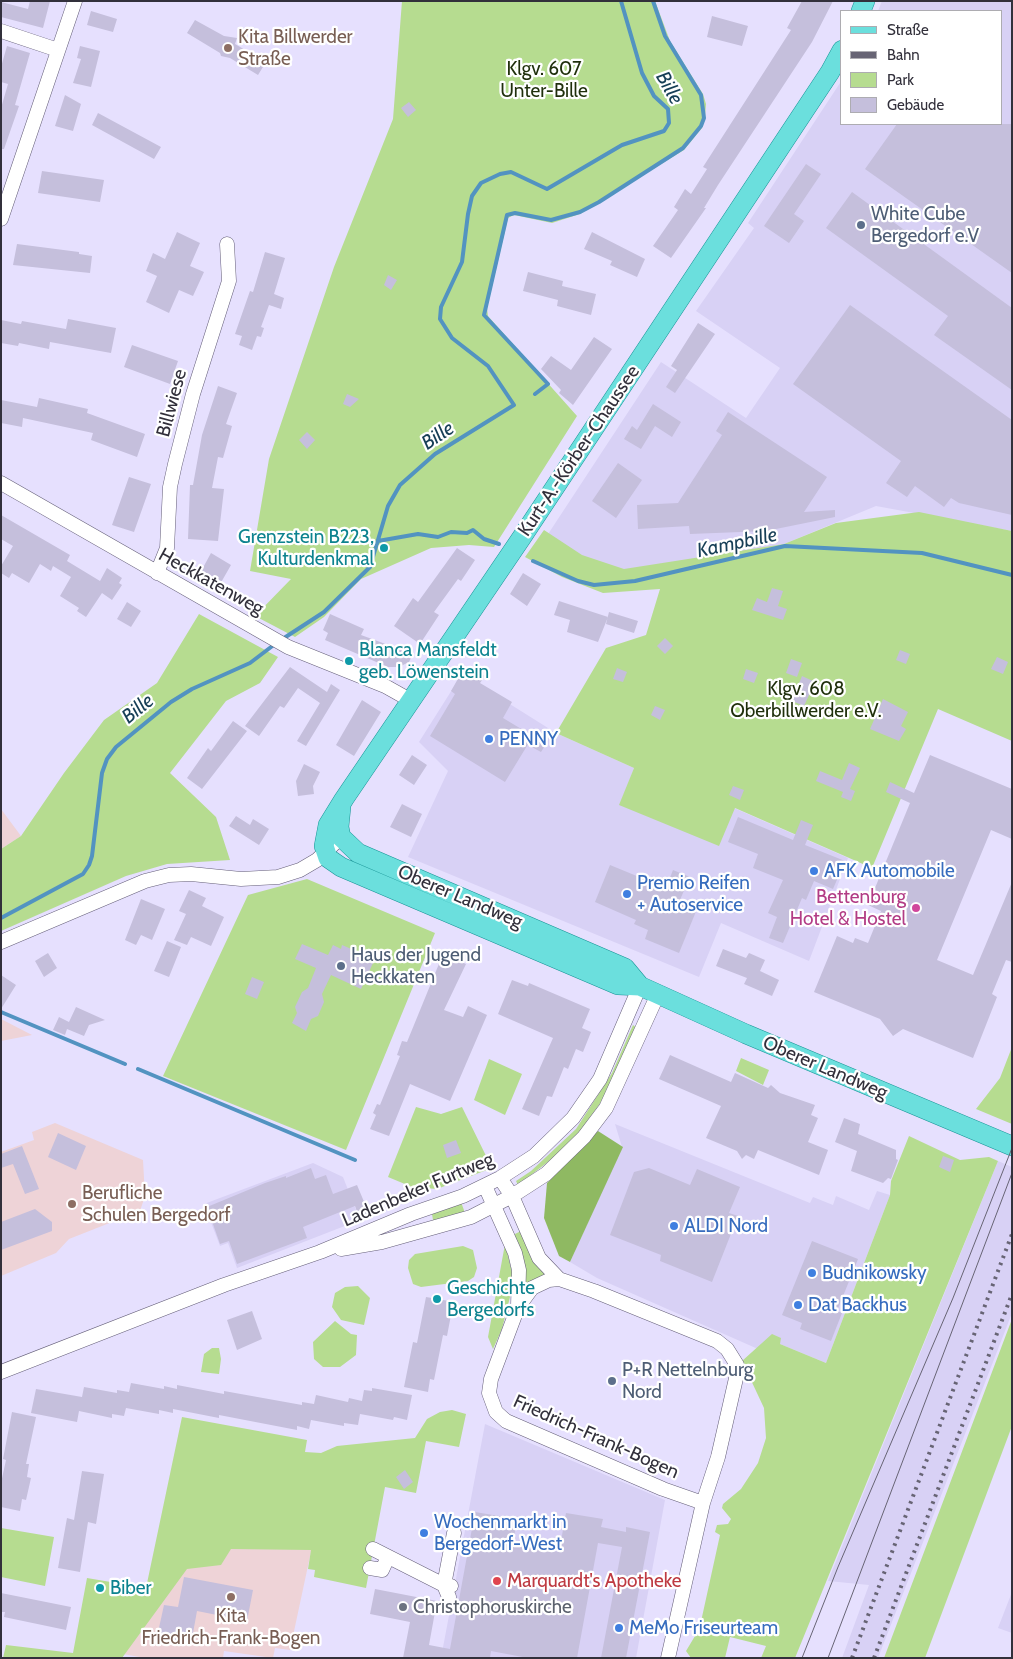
<!DOCTYPE html>
<meta charset="utf-8">
<style>
body{margin:0}
#map{position:relative;width:1013px;height:1659px;overflow:hidden;background:#e6e0fe;font-family:Cabin,sans-serif}
canvas{display:block}
.frame{position:absolute;inset:0;border:2px solid #32303b;pointer-events:none}
.legend{position:absolute;left:840px;top:10px;width:162px;height:115px;box-sizing:border-box;background:#fff;border:1px solid #adacb1;margin:0;padding:6px 9px;list-style:none;font-size:15px;color:#32303b}
.legend li{display:flex;align-items:center;gap:10px;height:25px}
.legend b{width:25px;border:1px solid #adacb1}
</style>
<div id="map">
<canvas width="1013" height="1659"></canvas>
<div class="frame"></div>
<ul class="legend">
<li><b style="height:6px;background:#6bdfdd"></b>Straße</li>
<li><b style="height:6px;background:#676474"></b>Bahn</li>
<li><b style="height:14px;background:#b6dc90"></b>Park</li>
<li><b style="height:14px;background:#c5bfdc"></b>Gebäude</li>
</ul>
</div>
<script>
const c = document.querySelector('canvas').getContext('2d');
c.lineJoin = 'round';
function fillPath(path, color) {
  c.fillStyle = color;
  c.fill(path, 'evenodd');
}
function shape(rows) {
  const path = new Path2D();
  for (const r of rows) {
    path.moveTo(r[0], r[1]);
    for (let i = 2; i < r.length; i += 2) path.lineTo(r[i], r[i + 1]);
  }
  return path;
}
function stroke(path, color, width, dash) {
  c.strokeStyle = color;
  c.lineWidth = width;
  c.lineCap = dash ? 'butt' : 'round';
  c.setLineDash(dash || []);
  c.stroke(path);
}
function drawText(font, color, halo, rows, align = 'center') {
  c.font = font + ' Cabin,sans-serif';
  c.lineWidth = 4.5;
  c.setLineDash([]);
  c.textBaseline = 'middle';
  c.strokeStyle = halo;
  c.fillStyle = color;
  for (const [text, x, y, turn = 0] of rows) {
    c.save();
    c.translate(x, y);
    c.rotate((+turn || 0) * Math.PI / 180);
    c.textAlign = isNaN(turn) ? turn : align;
    if (halo) c.strokeText(text, 0, 0);
    c.fillText(text, 0, 0);
    c.restore();
  }
}
fillPath(shape([
 [882,1,1012,1,1012,531,876,506,784,544,594,578,533,557,661,362,746,418,780,368,696,311,754,228,748,223,842,80,842,124,1002,124,1002,11,878,11],
 [462,674,556,733,634,768,620,805,734,808,848,858,809,961,721,923,699,977,408,857,448,771,419,742],
 [615,1124,810,1203,813,1197,833,1205,836,1196,869,1210,877,1191,890,1195,826,1363,780,1344,758,1349,597,1278,570,1262,622,1147],
 [998,1161,1012,1167,1012,1313,878,1658,842,1658,869,1585,828,1581],
 [313,1163,343,1177,360,1220,237,1268,228,1243,220,1246,204,1204],
 [485,1424,665,1500,636,1658,441,1658],
 [1012,1592,1012,1633,998,1628]
]), '#d8d1f5');
fillPath(shape([
 [1,809,21,836,1,849],
 [1,1019,32,1035,1,1041],
 [55,1123,143,1160,145,1196,140,1211,69,1239,56,1253,1,1276,1,1152,34,1140,32,1132],
 [208,1529,312,1547,290,1650,275,1648,273,1658,224,1651,223,1658,145,1658,123,1654]
]), '#eed3d7');
fillPath(shape([
 [402,1,655,1,670,41,703,94,706,104,705,117,702,128,684,150,580,214,552,223,514,215,508,218,487,308,488,316,577,416,494,547,469,545,431,548,361,579,324,617,295,637,255,616,291,579,250,571,269,459,334,267,393,119],
 [919,512,1012,531,1012,741,938,709,872,868,735,808,719,846,619,805,634,768,556,733,606,648,646,635,660,589,603,593,562,577,525,557,544,530,582,555,624,569,784,544,836,523],
 [199,614,278,657,260,683,226,701,170,773,216,817,230,860,167,864,126,876,1,931,1,849,21,836,64,773,104,720,157,683],
 [307,879,435,933,346,1150,163,1076,248,895],
 [633,1025,637,1028,601,1102,579,1133,553,1158,518,1185,516,1181,531,1171,576,1129,612,1073],
 [1012,1047,1012,1124,976,1109,1000,1078],
 [741,1058,769,1070,763,1085,736,1071],
 [489,1059,522,1074,505,1115,474,1100],
 [416,1107,441,1114,462,1107,492,1168,437,1189,412,1187,388,1177],
 [909,1136,960,1160,989,1157,998,1161,795,1658,761,1658,766,1646,730,1637,725,1658,691,1658,686,1651,698,1631,702,1617,720,1535,715,1532,717,1525,728,1524,731,1519,722,1508,723,1504,741,1489,758,1463,766,1438,764,1408,742,1361,772,1334,781,1338,780,1344,826,1363,890,1195,891,1181],
 [461,1202,465,1213,436,1222,433,1220,432,1214],
 [521,1231,535,1262,545,1274,524,1286,513,1235],
 [505,1244,512,1272,512,1289,502,1329,493,1349,488,1337],
 [463,1246,473,1250,477,1268,474,1277,468,1281,421,1287,413,1284,408,1268,409,1260,415,1254],
 [358,1286,370,1298,364,1325,341,1320,332,1307,335,1293,345,1287],
 [1012,1319,1012,1426,925,1658,884,1658],
 [335,1321,351,1334,357,1335,356,1355,340,1367,323,1367,314,1359,313,1342],
 [212,1348,219,1348,221,1359,219,1374,201,1372,204,1354],
 [452,1410,466,1414,459,1447,426,1441,416,1493,385,1487,366,1588,314,1577,315,1570,308,1569,311,1550,231,1549,221,1565,187,1569,122,1658,3,1658,6,1645,73,1653,87,1578,146,1588,182,1417,307,1440,305,1452,321,1453,337,1446,415,1438,427,1419,440,1412],
 [1,1528,54,1537,45,1586,1,1577]
]), '#b6dc90');
fillPath(shape([
 [598,1131,623,1147,570,1262,559,1256,544,1218,547,1183]
]), '#8fb962');
stroke(shape([
 [535,394,548,384,484,315,507,215,515,213,551,220,580,212,599,202,683,148,701,126,704,118,701,95,665,36,653,1],
 [378,541,418,534,438,537,451,532,467,533,473,530,484,539,499,544],
 [533,561,578,581,594,585,635,581,785,546,922,553,1012,575],
 [281,640,324,612,370,567,388,506,400,485,435,454,514,405,488,366,452,338,440,319,441,307,462,262,468,214,472,196,481,183,500,174,511,172,547,189,622,145,664,131,669,123,668,109,654,96,642,73,621,1],
 [1,918,83,874,89,865,92,856,102,773,107,759,116,747,171,702,192,689,250,663,275,644],
 [1,1012,125,1064],
 [138,1069,355,1160]
]), '#5293c1', 4);
fillPath(shape([
 [30,1,50,1,43,28,1,17,1,2,28,9],
 [802,1,833,1,812,42,718,185,704,208,706,208,671,258,653,246,678,210,674,207,685,189,691,194,707,169,703,167,791,30,787,28],
 [91,11,117,19,113,32,87,25],
 [712,16,748,26,742,46,707,37],
 [195,20,224,36,237,38,235,44,266,62,258,75,230,58,221,56,220,53,187,33],
 [7,46,30,53,15,105,19,106,4,149,1,149,1,108,8,84,1,82,1,67],
 [80,46,100,51,91,87,73,83,81,59,77,58],
 [65,95,81,104,73,131,55,126],
 [409,102,416,110,408,117,401,108],
 [98,113,161,147,154,159,92,125],
 [897,124,1012,124,1012,273,865,169],
 [806,164,821,174,794,214,804,221,789,243,764,226],
 [42,171,104,180,100,202,38,193],
 [852,192,1012,308,1012,390,934,335,948,316,826,228],
 [177,232,200,243,190,266,204,272,193,296,179,290,169,313,146,302,157,276,146,271,153,253,165,259],
 [592,232,645,259,637,277,610,265,612,261,584,249],
 [17,244,79,252,79,254,92,256,90,273,13,265],
 [265,252,285,258,274,294,284,298,281,309,269,305,261,327,264,328,261,337,257,336,252,350,239,345,242,336,235,334,250,291,253,292],
 [528,272,563,281,562,286,596,294,591,315,557,306,558,300,523,291],
 [388,275,397,280,391,290,384,285],
 [850,305,1012,420,1012,515,959,503,951,498,944,507,915,486,907,497,886,483,901,461,793,384],
 [68,319,116,328,111,353,50,342,49,349,19,343,18,346,1,343,1,320,21,324,22,321,66,329],
 [698,323,715,334,675,393,666,387,677,370,671,366],
 [594,337,612,349,573,405,559,393,561,390,541,369,551,356,571,370],
 [132,345,178,361,170,384,124,367],
 [218,386,237,393,226,424,232,426,223,458,218,457,212,488,224,489,218,541,188,539,190,485,193,485,202,435],
 [347,394,359,399,350,407,343,404],
 [39,398,88,409,87,413,145,434,137,457,91,440,93,433,23,418,22,427,1,423,1,400,37,407],
 [653,404,681,422,672,437,655,426,641,449,624,439,632,426,637,430],
 [728,412,827,477,804,512,835,510,835,517,766,531,690,534,689,526,638,529,637,505,678,503,722,435,716,431],
 [307,432,315,440,307,449,299,440],
 [618,463,642,480,616,518,592,501],
 [129,477,151,484,134,532,112,525],
 [1,515,70,555,67,561,100,581,107,568,122,578,119,583,122,585,112,600,102,593,86,617,77,611,79,608,60,596,71,577,53,566,51,571,40,564,29,583,12,573,9,578,1,573,1,566,13,546,1,539],
 [457,548,475,560,461,581,458,579,434,612,439,615,420,644,394,626,413,598,418,602],
 [211,553,231,565,219,586,199,575],
 [523,573,541,584,527,606,510,594],
 [772,588,783,591,778,606,787,609,783,620,752,610,757,598,767,602],
 [559,601,608,617,598,642,567,632,570,620,554,615],
 [127,602,141,611,131,627,117,619],
 [609,612,638,621,634,633,606,624],
 [330,614,364,629,361,635,413,654,409,662,399,667,388,667,325,640,328,633,323,630],
 [665,638,673,646,665,654,657,646],
 [900,650,910,654,906,664,896,660],
 [997,657,1008,662,1003,674,991,669],
 [791,659,802,663,797,677,786,673],
 [290,667,327,692,331,684,340,690,306,746,297,741,320,703,298,688,284,708,280,706,259,736,245,726],
 [471,668,485,676,480,683,512,702,503,718,533,736,505,782,430,736,455,694,451,691,459,677,461,678,463,675,466,676],
 [617,668,627,672,623,682,613,679],
 [746,669,758,673,754,683,743,679],
 [802,676,815,682,804,706,792,701],
 [883,699,908,712,901,726,906,729,899,741,870,729],
 [362,700,381,712,354,756,336,745],
 [655,706,665,710,660,720,651,715],
 [233,721,247,731,202,789,187,778,208,748,211,751],
 [534,733,548,741,541,752,528,745],
 [412,755,427,765,414,785,399,775],
 [930,755,1012,789,1012,839,991,830,937,960,973,975,1012,882,1012,962,1006,960,992,994,997,997,973,1058,903,1029,893,1036,880,1019,814,992,837,936,853,943,855,938,868,943,881,911,868,905,910,803,886,792,890,782,914,793],
 [849,763,860,768,850,789,855,791,851,801,841,797,843,792,816,781,820,771,842,780],
 [304,764,320,772,313,786,314,794,298,796,296,781],
 [733,786,744,790,740,800,729,795],
 [402,804,422,814,411,837,390,827],
 [236,816,250,825,253,819,269,829,259,845,229,826],
 [738,817,793,840,801,820,813,825,805,845,845,861,833,889,814,881,806,900,802,898,783,943,769,938,777,917,768,913,783,880,753,868,758,854,728,842],
 [610,865,666,888,673,870,690,877,679,902,697,909,679,953,645,939,648,930,634,924,636,920,595,902],
 [189,890,206,898,202,906,224,917,211,946,191,937,187,945,174,940,186,914,179,911],
 [141,899,165,909,152,940,141,935,136,945,125,940],
 [167,941,181,947,169,977,154,971],
 [302,944,328,955,333,945,341,949,342,945,356,951,354,955,373,963,361,989,331,975,322,994,324,1002,318,1016,311,1019,306,1031,292,1023,297,1013,295,1007,302,992,308,988,316,968,295,959],
 [723,949,746,958,749,953,765,960,760,971,779,980,772,996,744,984,747,978,716,966],
 [48,953,57,968,44,977,35,961],
 [443,954,466,964,444,1010,463,1017,468,1006,487,1015,450,1101,410,1084,389,1136,370,1129,376,1115,373,1113,377,1104,380,1105,400,1056,397,1055,402,1041,407,1042],
 [1,975,16,985,1,1009],
 [252,977,264,982,257,999,245,994],
 [512,980,528,986,529,983,590,1009,582,1028,591,1032,583,1052,576,1049,568,1069,564,1067,552,1097,547,1096,539,1116,522,1109,553,1038,498,1014],
 [76,1007,105,1020,89,1025,84,1036,67,1029,65,1035,53,1030,59,1017,69,1022],
 [670,1055,731,1082,735,1073,768,1088,771,1085,780,1093,815,1105,811,1115,818,1118,808,1142,828,1150,819,1175,758,1150,754,1159,746,1155,742,1159,737,1151,706,1138,721,1106,659,1079],
 [844,1118,860,1124,858,1134,896,1150,896,1159,898,1160,891,1179,888,1178,883,1183,851,1171,857,1151,835,1142],
 [58,1133,86,1146,76,1170,48,1157],
 [456,1140,461,1153,447,1158,443,1145],
 [22,1146,39,1189,25,1194,13,1164,1,1168,1,1154],
 [943,1156,954,1160,950,1172,939,1167],
 [311,1168,315,1179,326,1175,333,1194,357,1185,370,1216,360,1220,355,1206,303,1227,307,1238,237,1264,229,1241,220,1244,207,1207,265,1183,286,1176,286,1178],
 [649,1168,690,1185,697,1169,740,1187,729,1213,738,1216,712,1282,660,1261,661,1255,610,1235,634,1172],
 [35,1209,52,1222,52,1231,1,1250,1,1222],
 [812,1241,858,1259,837,1311,842,1313,831,1341,800,1329,802,1323,782,1315],
 [426,1297,449,1301,447,1315,451,1315,447,1336,443,1335,434,1380,430,1379,428,1392,404,1387,413,1342,417,1343],
 [252,1311,262,1339,237,1350,227,1320],
 [131,1383,164,1389,164,1386,177,1389,177,1385,224,1394,224,1391,302,1405,302,1402,314,1404,316,1395,348,1402,349,1398,362,1401,364,1390,372,1391,372,1388,412,1395,407,1420,394,1417,393,1420,360,1414,358,1425,344,1423,344,1426,311,1420,309,1429,297,1426,297,1430,219,1415,219,1418,173,1409,173,1413,159,1410,159,1414,126,1408,124,1416,112,1414,112,1418,79,1411,77,1422,31,1413,36,1389,82,1397,84,1387,117,1393,117,1390,129,1392],
 [12,1412,36,1417,26,1464,29,1464,27,1477,31,1478,26,1500,22,1499,20,1511,1,1507,1,1483,6,1460,3,1459],
 [405,1470,413,1482,404,1489,396,1477],
 [82,1471,104,1474,96,1524,88,1522,80,1572,58,1568,67,1518,74,1520],
 [475,1512,517,1519,513,1544,559,1552,566,1513,603,1519,601,1527,626,1532,626,1527,650,1532,626,1658,601,1658,622,1547,598,1543,577,1658,528,1658,491,1651,490,1658,403,1658,410,1622,370,1614,375,1589,437,1601,429,1645,450,1649],
 [184,1577,253,1590,247,1621,197,1611,191,1644,157,1637,164,1605,178,1607],
 [1,1593,71,1607,66,1630,4,1617,5,1612,1,1612]
]), '#c5bfdc');
const minor = shape([
 [1,31,58,50],
 [1,219,75,1],
 [1,483,288,647,385,686,410,700],
 [157,573,167,548,170,487,175,464,193,394,229,281,227,244],
 [1,942,145,881,169,875,191,874,241,879,278,877,300,870,317,860,341,837],
 [500,1178,512,1196,539,1258,559,1279],
 [485,1186,515,1253,519,1270,518,1306],
 [341,1249,382,1242,471,1217,512,1196,546,1174,584,1137,606,1108,658,994],
 [1,1372,224,1285,320,1252,411,1214,463,1196,500,1178,534,1156,573,1118,600,1079,640,986],
 [373,1549,444,1585,451,1586],
 [370,1568,382,1570,388,1557],
 [449,1597,444,1585,454,1533],
 [668,1658,703,1503,718,1457,737,1374,737,1365,727,1349,717,1341,594,1291,559,1279,549,1280,532,1288,518,1307,491,1379,489,1393,496,1412,506,1421,663,1489,703,1503]
]);
const major = shape([
 [861,11,865,1],
 [842,50,830,72,522,537,344,799,328,825,324,846,328,858,341,867,618,985,640,986,746,1034,1012,1146],
 [341,807,339,827,341,837,358,853,625,968,640,986]
]);
stroke(minor, '#655f79', 15);
stroke(major, '#179395', 20);
stroke(minor, '#fff', 14);
stroke(major, '#6bdfdd', 19);
stroke(shape([
 [802,1658,838,1567,953,1298,1012,1148],
 [828,1658,1012,1173]
]), '#676474', 1);
stroke(shape([
 [852,1658,1012,1234],
 [874,1658,1012,1294]
]), '#676474', 4, [2.5, 5]);
for (const [x, y, r, color] of [
 [228,48,5,"#8d6e63"],
 [861,225,5,"#5c6f8a"],
 [384,548,5,"#0f9aa8"],
 [349,661,5,"#0f9aa8"],
 [489,739,5,"#3f7fe0"],
 [814,871,5,"#3f7fe0"],
 [627,894,5,"#3f7fe0"],
 [916,908,5,"#d1479c"],
 [341,966,5,"#5c6f8a"],
 [72,1204,5,"#8d6e63"],
 [674,1226,5,"#3f7fe0"],
 [812,1273,5,"#3f7fe0"],
 [437,1299,5,"#0f9aa8"],
 [798,1305,5,"#3f7fe0"],
 [612,1381,5,"#5c6f8a"],
 [424,1533,5,"#3f7fe0"],
 [497,1581,5,"#e0444e"],
 [100,1588,5,"#0f9aa8"],
 [231,1597,5,"#8d6e63"],
 [403,1607,5,"#6b7280"],
 [619,1628,5,"#3f7fe0"]
]) {
  const dot = new Path2D();
  dot.arc(x, y, r, 0, 2 * Math.PI);
  c.fillStyle = color;
  c.fill(dot);
  stroke(dot, '#fff', 2);
}
drawText('19px', '#785e54', '#fff', [
 ["Kita Billwerder",238,37],
 ["Straße",238,59],
 ["Berufliche",82,1193],
 ["Schulen Bergedorf",82,1215],
 ["Kita",231,1616,"center"],
 ["Friedrich-Frank-Bogen",231,1638,"center"]
], 'left');
drawText('19px', '#1f2f0b', '#fff', [
 ["Klgv. 607",544,69],
 ["Unter-Bille",544,91],
 ["Klgv. 608",806,689],
 ["Oberbillwerder e.V.",806,711]
]);
drawText('19px', '#4e5e75', '#fff', [
 ["White Cube",871,214],
 ["Bergedorf e.V",871,236],
 ["Haus der Jugend",351,955],
 ["Heckkaten",351,977],
 ["P+R Nettelnburg",622,1370],
 ["Nord",622,1392]
], 'left');
drawText('19px', '#32303b', '#fff', [
 ["Billwiese",172,403,-75],
 ["Kurt-A.-Körber-Chaussee",579,451,-56],
 ["Heckkatenweg",211,582,29],
 ["Oberer Landweg",460,897,23],
 ["Oberer Landweg",825,1068,23],
 ["Ladenbeker Furtweg",418,1190,-23],
 ["Friedrich-Frank-Bogen",596,1437,24]
]);
drawText('19px', '#0d838f', '#fff', [
 ["Grenzstein B223,",374,537,"right"],
 ["Kulturdenkmal",374,559,"right"],
 ["Blanca Mansfeldt",359,650],
 ["geb. Löwenstein",359,672],
 ["Geschichte",447,1288],
 ["Bergedorfs",447,1310],
 ["Biber",110,1588]
], 'left');
drawText('19px', '#366cbe', '#fff', [
 ["PENNY",499,739],
 ["AFK Automobile",824,871],
 ["Premio Reifen",637,883],
 ["+ Autoservice",637,905],
 ["ALDI Nord",684,1226],
 ["Budnikowsky",822,1273],
 ["Dat Backhus",808,1305],
 ["Wochenmarkt in",434,1522],
 ["Bergedorf-West",434,1544],
 ["MeMo Friseurteam",629,1628]
], 'left');
drawText('19px', '#b23c85', '#fff', [
 ["Bettenburg",906,897],
 ["Hotel & Hostel",906,919]
], 'right');
drawText('19px', '#be3a42', '#fff', [
 ["Marquardt's Apotheke",507,1581]
], 'left');
drawText('19px', '#5b616d', '#fff', [
 ["Christophoruskirche",413,1607]
], 'left');
drawText('italic 20px', '#163e56', '#fff', [
 ["Bille",669,88,60],
 ["Bille",438,436,-34],
 ["Kampbille",737,543,-12],
 ["Bille",138,709,-39]
]);
</script>
